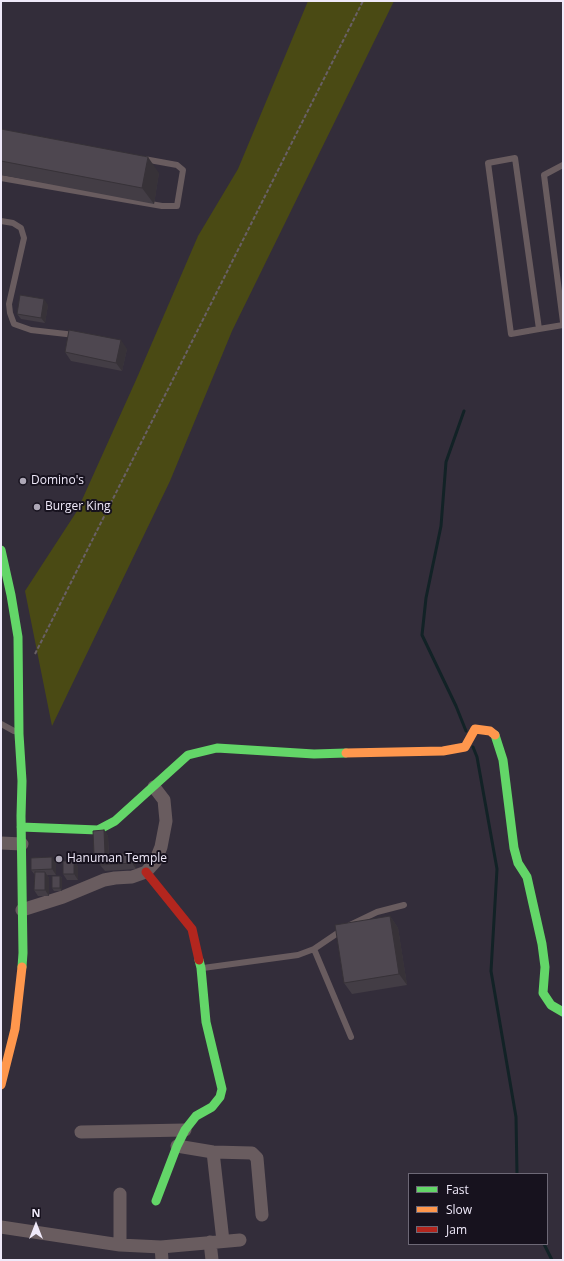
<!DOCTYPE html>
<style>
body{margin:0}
#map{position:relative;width:564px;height:1261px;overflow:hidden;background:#332d3a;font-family:"Open Sans",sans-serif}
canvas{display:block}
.frame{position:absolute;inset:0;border:2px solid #efe9f9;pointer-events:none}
.legend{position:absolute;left:408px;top:1173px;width:140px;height:72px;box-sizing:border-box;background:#17121e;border:1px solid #6d6876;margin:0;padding:5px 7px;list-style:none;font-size:12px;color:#efe9f9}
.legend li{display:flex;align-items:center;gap:8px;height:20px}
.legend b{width:20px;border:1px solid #6d6876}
.north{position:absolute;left:16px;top:1205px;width:40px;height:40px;-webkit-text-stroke:3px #17121e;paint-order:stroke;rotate:0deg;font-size:11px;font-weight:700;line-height:16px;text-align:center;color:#efe9f9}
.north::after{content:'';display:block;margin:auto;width:14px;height:18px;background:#efe9f9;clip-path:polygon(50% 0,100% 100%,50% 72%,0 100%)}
</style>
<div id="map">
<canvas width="564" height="1261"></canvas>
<div class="frame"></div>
<ul class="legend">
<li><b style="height:5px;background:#63d668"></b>Fast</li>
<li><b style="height:5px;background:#ff974d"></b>Slow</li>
<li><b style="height:5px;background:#b3261e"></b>Jam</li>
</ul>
<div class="north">N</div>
</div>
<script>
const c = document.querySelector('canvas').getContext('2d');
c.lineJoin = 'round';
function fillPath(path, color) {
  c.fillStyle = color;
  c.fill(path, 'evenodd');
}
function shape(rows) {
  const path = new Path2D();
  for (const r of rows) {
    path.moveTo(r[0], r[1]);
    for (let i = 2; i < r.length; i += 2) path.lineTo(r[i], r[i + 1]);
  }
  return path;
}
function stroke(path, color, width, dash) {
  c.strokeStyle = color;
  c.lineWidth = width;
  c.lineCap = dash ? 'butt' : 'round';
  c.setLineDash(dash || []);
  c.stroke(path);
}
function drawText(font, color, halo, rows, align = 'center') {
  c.font = font + ' "Open Sans",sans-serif';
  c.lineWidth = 4;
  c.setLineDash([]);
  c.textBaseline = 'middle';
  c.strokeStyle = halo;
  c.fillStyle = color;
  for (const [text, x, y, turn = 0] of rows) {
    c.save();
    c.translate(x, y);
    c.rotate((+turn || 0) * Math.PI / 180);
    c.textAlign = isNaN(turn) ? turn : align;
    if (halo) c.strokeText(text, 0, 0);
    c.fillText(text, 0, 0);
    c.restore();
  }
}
fillPath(shape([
 [308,1,394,1,232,331,170,481,52,726,25,591,77,511,136,380,198,236,238,169]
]), '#4a4a14');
stroke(shape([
 [464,411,446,462,441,526,426,598,422,635,456,706,466,731],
 [473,747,477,757,497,869,491,971,516,1117,517,1174],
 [544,1244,552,1260]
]), '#122226', 3);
stroke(shape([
 [35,654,363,1]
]), '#696065', 2, [4, 2]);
stroke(shape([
 [563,165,544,175,563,322],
 [1,178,162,206,177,206,183,170,177,165,144,159],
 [1,221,13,223,21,228,24,238,9,304,10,313,14,324,31,330,75,335],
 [539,329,515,158,488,163,511,334,539,329,563,325],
 [1,724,14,731],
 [350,925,377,912,404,905],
 [314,949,351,1037],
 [203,968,298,955,314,949,342,930]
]), '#695c5f', 6);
stroke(shape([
 [1,843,22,844],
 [22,910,63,897,104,880,115,878,132,877,146,872,155,862,161,847,166,821,164,800,154,787],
 [81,1132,185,1130],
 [177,1146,213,1152,252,1153,257,1158,262,1215],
 [213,1152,223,1241],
 [120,1194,120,1245],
 [1,1227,120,1245,161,1247,240,1240],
 [210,1242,212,1260],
 [161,1247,162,1260]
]), '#695c5f', 13);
stroke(shape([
 [1,550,11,595,18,637,19,734,22,781,21,816,23,953,22,967],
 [495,735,503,760,514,848,518,863,527,877,542,944,545,967,543,993,551,1005,563,1012],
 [21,827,98,830,115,821,188,755,217,748,314,754,346,753],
 [156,1201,177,1146,185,1130,196,1116,212,1107,220,1097,222,1089,206,1022,201,968,199,960]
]), '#63d668', 9);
stroke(shape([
 [346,753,443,751,465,747,475,729,490,731,495,735],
 [1,1085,15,1029,22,967]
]), '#ff974d', 9);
stroke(shape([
 [146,872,192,929,199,960]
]), '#b3261e', 9);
fillPath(shape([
 [1,129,159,173,154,204,1,175],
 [48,305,45,323,21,319,17,314],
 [127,349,122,371,71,361,65,352],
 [104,830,108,836,109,855,136,859,136,869,105,871,100,865,100,860,98,860,94,854],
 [74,861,78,867,78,880,67,880,63,874],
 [56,863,56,875,47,875,49,878,49,896,38,896,34,890,35,875,31,870],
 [60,876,62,878,62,891,54,891,52,888],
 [390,916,398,928,407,985,352,994,344,983]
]), '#433d45');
fillPath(shape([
 [148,157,159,173,154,204,142,188],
 [44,299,48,305,45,323,41,318],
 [121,340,127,349,122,371,116,363],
 [104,830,108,836,109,859,105,854],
 [132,853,136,859,136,869,132,863],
 [52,857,56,863,56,875,52,869],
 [74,861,78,867,78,880,74,874],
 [45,872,49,878,49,896,45,890],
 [60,876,62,878,62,891,60,888],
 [390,916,398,928,407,985,399,974]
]), '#373238');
const building = shape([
 [1,129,148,157,142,188,1,161,1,129],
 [20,295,44,299,41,318,17,314,20,295],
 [69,330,121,340,116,363,65,352,69,330],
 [104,830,105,854,94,854,93,831,104,830],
 [132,853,132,863,100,865,100,855,132,853],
 [52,857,52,869,31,870,31,858,52,857],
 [63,861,74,861,74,874,63,874,63,861],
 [35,872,45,872,45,890,34,890,35,872],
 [52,876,60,876,60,888,52,888,52,876],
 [390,916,399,974,344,983,335,925,390,916]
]);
fillPath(building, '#4e4750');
stroke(building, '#373238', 1);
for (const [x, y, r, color] of [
 [23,481,4,"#ada7b6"],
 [37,507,4,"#ada7b6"],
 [59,859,4,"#ada7b6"]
]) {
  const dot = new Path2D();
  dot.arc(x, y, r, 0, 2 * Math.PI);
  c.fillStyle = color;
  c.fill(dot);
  stroke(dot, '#17121e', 1.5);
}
drawText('12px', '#efe9f9', '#17121e', [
 ["Domino's",31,481],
 ["Burger King",45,507],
 ["Hanuman Temple",67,859]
], 'left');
</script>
